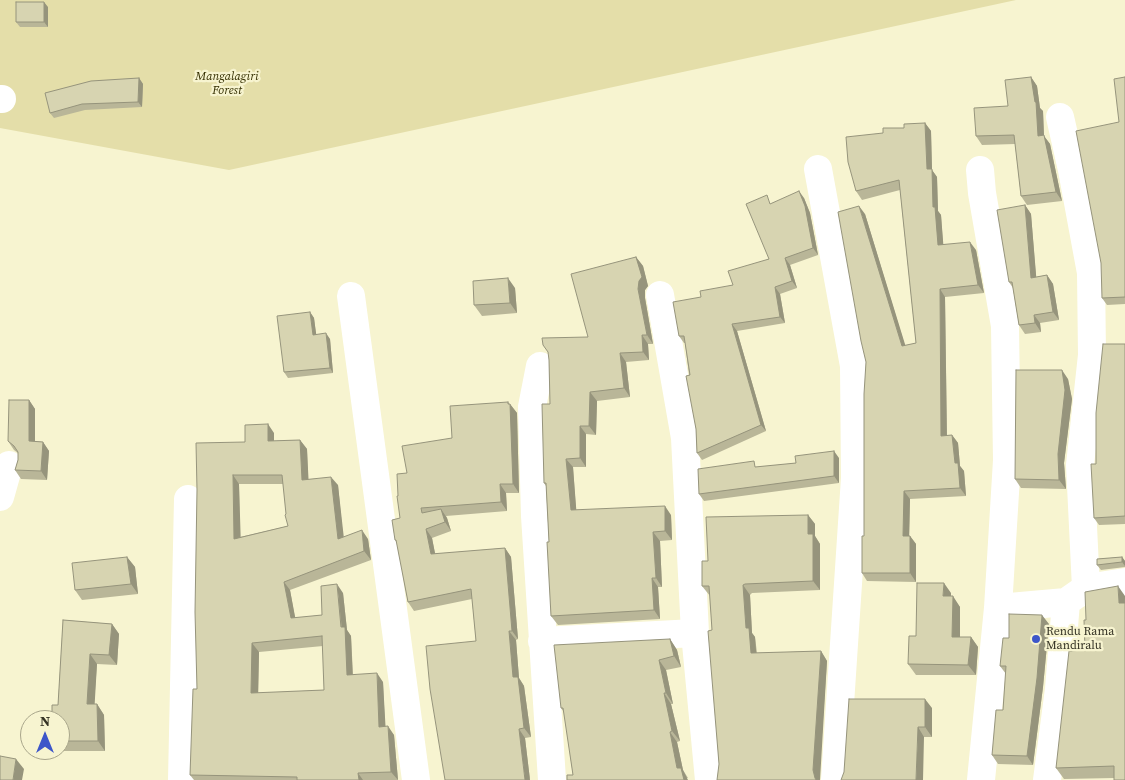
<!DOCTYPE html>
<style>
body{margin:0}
#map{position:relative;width:1125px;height:780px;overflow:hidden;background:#f7f4d0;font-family:"Source Serif 4",serif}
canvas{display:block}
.north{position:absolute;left:20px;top:710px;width:50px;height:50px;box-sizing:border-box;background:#f7f4d0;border:1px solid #a9a68b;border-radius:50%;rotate:0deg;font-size:14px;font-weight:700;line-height:20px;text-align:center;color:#343224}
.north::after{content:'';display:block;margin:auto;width:18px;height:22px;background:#3d56c9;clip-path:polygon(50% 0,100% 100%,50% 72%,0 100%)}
</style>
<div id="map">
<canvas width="1125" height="780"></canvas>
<div class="north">N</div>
</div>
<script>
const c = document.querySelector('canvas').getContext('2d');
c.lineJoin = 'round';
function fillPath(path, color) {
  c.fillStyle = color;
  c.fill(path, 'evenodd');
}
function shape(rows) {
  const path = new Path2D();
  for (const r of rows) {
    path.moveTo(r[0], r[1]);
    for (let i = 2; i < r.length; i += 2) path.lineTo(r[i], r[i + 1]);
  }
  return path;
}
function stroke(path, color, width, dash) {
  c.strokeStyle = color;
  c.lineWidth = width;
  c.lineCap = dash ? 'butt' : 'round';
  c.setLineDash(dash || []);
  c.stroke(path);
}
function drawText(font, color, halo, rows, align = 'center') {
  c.font = font + ' "Source Serif 4",serif';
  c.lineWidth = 4.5;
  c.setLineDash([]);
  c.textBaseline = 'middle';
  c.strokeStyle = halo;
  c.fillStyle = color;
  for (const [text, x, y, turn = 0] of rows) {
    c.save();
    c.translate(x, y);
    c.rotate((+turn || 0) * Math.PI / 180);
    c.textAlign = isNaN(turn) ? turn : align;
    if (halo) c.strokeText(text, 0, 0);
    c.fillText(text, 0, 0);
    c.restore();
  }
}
fillPath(shape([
 [0,0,1016,0,229,170,0,128]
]), '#e4dea9');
stroke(shape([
 [0,99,2,99],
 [1060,117,1072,170,1091,273,1092,355,1080,465,1086,588],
 [818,169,854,366,855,478,835,780],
 [980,170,982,193,1005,326,1007,460,998,608,981,780],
 [660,295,685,438,695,633,709,780],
 [351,296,416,780],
 [540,366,532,407,535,516,552,780],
 [0,497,9,465],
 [998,608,1066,602,1086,588,1125,582],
 [542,641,695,633],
 [182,780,188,499],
 [1047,780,1059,689,1066,602]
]), '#fff', 28);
fillPath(shape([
 [48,7,48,27,20,27,16,22],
 [1031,77,1037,86,1040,108,1043,111,1044,136,1050,144,1062,201,1027,205,1021,196,1015,144,982,145,976,136,1008,106],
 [1125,77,1125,304,1107,305,1102,298],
 [139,78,143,84,142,107,85,110,54,118,50,113],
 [925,123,931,131,932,170,937,177,938,211,941,215,943,244,976,250,984,293,945,297,947,436,952,435,958,443,960,466,964,471,966,496,910,499,909,536,910,536,916,544,916,582,867,581,862,573,864,536,866,362,865,214,905,346,916,343,900,190,862,200,856,191,883,133],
 [804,198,810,213,818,255,790,265,797,288,780,294,785,323,737,331,766,431,702,460,697,453,696,429,685,343,684,343,679,336,701,297,733,285,769,259,772,203],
 [1025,205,1031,214,1036,277,1047,275,1053,284,1059,320,1040,323,1041,332,1025,334,1019,325,1013,288,1009,282],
 [636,257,643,266,648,286,645,290,645,298,653,344,648,344,649,360,626,362,630,397,597,401,596,435,586,434,586,467,573,467,576,510,671,515,672,540,660,541,662,587,658,587,660,619,558,625,551,616,549,542,546,486,544,483,550,404,549,353,543,345,588,337],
 [515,288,517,313,482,316,474,305],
 [310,312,314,318,316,335,330,339,333,373,288,378,284,372],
 [1125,344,1125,524,1099,525,1094,518,1096,464],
 [1068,379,1072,399,1064,463,1066,489,1021,488,1015,479],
 [29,400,35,409,35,441,43,442,49,451,47,480,21,479,15,470,18,460,18,453,14,450,8,441],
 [509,404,510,404,517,413,519,493,506,493,507,511,446,516,447,518,451,531,432,538,435,554,505,548,511,557,518,639,516,640,519,678,524,686,531,737,525,738,530,780,476,641,472,599,414,611,408,602,397,543,395,540,400,518,398,496,407,473,452,438],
 [274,433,274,441,300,440,307,449,308,479,338,485,343,537,368,539,371,560,290,590,295,618,322,615,343,593,347,630,351,636,353,674,383,682,385,726,394,735,398,780,194,780,190,775,197,689,197,490,245,442],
 [239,484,283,484,288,526,240,537],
 [323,646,324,690,258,693,259,652],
 [839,458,839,483,704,501,699,494,758,467,796,463],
 [808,515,815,524,815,536,820,544,820,590,752,593,750,595,752,633,755,637,757,653,821,651,827,661,819,779,719,764,712,630,710,596,702,586,708,561],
 [127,557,135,567,138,594,82,600,75,590],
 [1122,557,1125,561,1125,567,1101,570,1097,565,1097,559],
 [1118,586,1114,778,1064,779,1056,768,1085,650,1086,620],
 [951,593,951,596,960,607,960,637,971,637,978,647,976,675,916,675,908,664,916,636],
 [63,620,112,624,119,634,117,665,97,664,94,704,97,704,104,715,105,751,60,751,59,750,60,750,60,720,58,705],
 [1049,624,1043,687,1033,765,998,764,992,755,1003,710,1006,674,1000,666,1009,638],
 [670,639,677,650,681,667,666,670,673,704,671,704,680,741,677,742,683,770,688,778,573,775,564,712,561,708],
 [932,708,932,737,924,737,841,780]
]), '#b9b698');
fillPath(shape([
 [44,2,48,7,48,27,44,22],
 [1031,77,1037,86,1040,108,1043,111,1044,136,1050,144,1062,201,1056,192,1038,136],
 [139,78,143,84,142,107,138,102],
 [925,123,931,131,932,170,937,177,938,211,941,215,944,253,938,245,927,169],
 [799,191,804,198,810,213,818,255,813,248],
 [1025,205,1031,214,1037,286,1031,278],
 [859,206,865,214,908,354,902,346],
 [970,242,976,250,984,293,978,285],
 [636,257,643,266,648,286,645,290,645,298,653,344,647,335,638,289],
 [785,258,790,265,797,288,792,281],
 [1047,275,1053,284,1059,320,1053,312],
 [508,278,515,288,517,313,510,303],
 [775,287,780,294,785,323,780,317],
 [940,289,945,297,947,444,941,436],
 [310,312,314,318,317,340,313,335],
 [1034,315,1040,323,1041,332,1035,323],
 [732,324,737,331,766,431,761,425],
 [326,333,330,339,333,373,330,368],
 [642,335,648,344,649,360,643,352],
 [620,353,626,362,630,397,624,388],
 [1062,370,1068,379,1072,399,1064,463,1066,489,1059,480,1058,454],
 [590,392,597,401,596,435,589,426],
 [29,400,35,409,35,450,29,441],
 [508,402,510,406,510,404,517,413,519,493,513,484],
 [268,424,274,433,274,450,268,441],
 [580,426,586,434,586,467,580,458],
 [952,435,958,443,960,466,964,471,966,496,960,488,955,463],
 [300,440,307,449,309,489,302,480],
 [43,442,49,451,47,480,41,471],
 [834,451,839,458,839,483,834,476],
 [566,459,573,467,577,519,571,510],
 [233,475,239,484,241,548,234,539],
 [331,477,338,485,345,548,338,539],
 [500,484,506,493,507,511,501,502],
 [904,491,910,499,909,544,903,536],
 [665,506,671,515,672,540,665,531],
 [441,509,447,518,451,531,445,522],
 [808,515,815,524,815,536,820,544,820,590,813,581,808,534],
 [426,529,432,538,437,563,431,554],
 [362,530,368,539,371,560,364,551],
 [653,532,660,541,662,587,656,578],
 [910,536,916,544,916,582,910,573],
 [505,548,511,557,518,639,512,631],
 [127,557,135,567,138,594,131,584],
 [1122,557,1125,561,1125,566,1122,562],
 [652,578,658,587,660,619,654,610],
 [284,582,290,590,297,627,291,618],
 [944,583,951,593,950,607,943,596],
 [337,584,343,593,347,630,351,636,353,684,347,675],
 [743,585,750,595,752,633,755,637,757,663,751,653,746,628],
 [1118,586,1125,596,1125,612,1119,603],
 [953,596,960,607,960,647,952,637],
 [1042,615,1049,624,1043,687,1033,765,1027,756],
 [112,624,119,634,117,665,109,655],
 [509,631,516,640,519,678,524,686,531,737,524,728,513,677],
 [971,637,978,647,976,675,968,665],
 [670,639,677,650,681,667,674,656],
 [252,643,259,652,258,702,251,693],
 [821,651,827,661,820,780,816,780,815,778,813,770],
 [90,654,97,664,94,715,87,704],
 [659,660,666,670,673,704,666,693],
 [377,673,383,682,386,735,379,727],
 [664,693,671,704,680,741,672,731],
 [925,699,932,708,932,737,925,727],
 [97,704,104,715,105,751,98,741],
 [388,726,394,735,398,780,391,772],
 [918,727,924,737,923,780,916,780],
 [519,729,525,738,530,780,525,780],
 [670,732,677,742,683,770,688,780,684,780,677,768],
 [16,759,24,769,22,780,13,780],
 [358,773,363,780,359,780]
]), '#96947c');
const building = shape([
 [16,2,44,2,44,22,16,22,16,2],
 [1031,77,1035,102,1036,102,1038,136,1044,135,1056,192,1021,196,1014,135,976,136,974,108,1008,106,1005,80,1031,77],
 [1125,77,1125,297,1102,298,1101,263,1076,131,1119,122,1114,79,1125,77],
 [139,78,138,102,82,104,50,113,45,93,91,81,139,78],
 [925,123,927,169,932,169,933,207,935,207,938,245,970,242,978,285,940,289,941,436,952,435,955,463,958,463,960,488,904,491,903,536,910,536,910,573,862,573,862,536,864,536,864,394,866,362,861,341,838,212,859,206,902,346,916,343,899,180,856,191,848,162,846,137,883,133,883,128,904,128,904,124,925,123],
 [799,191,805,206,813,248,785,258,792,281,775,287,780,317,732,324,761,425,697,453,696,429,686,376,690,375,684,336,679,336,673,302,701,297,700,291,733,285,728,271,769,259,746,204,767,195,770,204,799,191],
 [1025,205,1031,278,1047,275,1053,312,1034,315,1035,323,1019,325,1012,282,1009,282,997,210,1025,205],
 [636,257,642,277,639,281,638,289,647,335,642,335,643,352,620,353,624,388,590,392,589,426,580,426,580,458,566,459,571,510,665,506,665,531,653,532,656,578,652,578,654,610,551,616,547,542,549,542,546,483,544,483,542,404,550,404,549,360,548,352,543,345,542,338,588,337,571,274,636,257],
 [508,278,510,303,474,305,473,281,508,278],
 [310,312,313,335,326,333,330,368,284,372,277,316,310,312],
 [1103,344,1125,344,1125,516,1094,518,1091,464,1096,464,1096,413,1103,344],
 [1016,370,1062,370,1065,390,1058,454,1059,480,1015,479,1016,370],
 [9,400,29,400,29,441,43,442,41,471,15,470,18,460,18,452,14,446,8,441,9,400],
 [508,402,508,404,510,404,513,484,500,484,501,502,421,508,422,513,441,509,445,522,426,529,431,554,505,548,512,631,509,631,513,677,518,677,524,728,519,729,525,780,445,780,430,689,426,646,476,641,471,589,408,602,396,540,395,540,392,520,400,518,397,496,398,496,397,474,407,473,402,446,452,438,450,406,508,402],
 [268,424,268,441,300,440,302,480,331,477,338,539,362,530,364,551,284,582,291,618,322,615,321,586,337,584,341,627,345,627,347,675,377,673,379,727,388,726,391,772,358,773,359,780,297,780,297,777,190,775,193,689,197,689,195,612,197,490,196,443,245,442,245,425,268,424],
 [233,475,282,475,286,514,285,515,288,526,234,539,233,475],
 [322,636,324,690,251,693,252,643,322,636],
 [834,451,834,476,699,494,698,469,754,461,755,467,796,463,795,456,834,451],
 [808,515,808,534,813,534,813,581,745,584,743,585,746,628,749,628,751,653,821,651,813,770,815,778,816,780,717,780,719,764,708,631,712,630,709,586,702,586,702,561,708,561,706,517,808,515],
 [127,557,131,584,75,590,72,563,127,557],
 [1122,557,1122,562,1097,565,1097,559,1122,557],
 [917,583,944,583,943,596,953,596,952,637,971,637,968,665,908,664,909,636,916,636,917,583],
 [1118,586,1119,603,1125,603,1125,780,1114,780,1114,766,1056,768,1069,651,1085,650,1084,620,1086,620,1085,592,1118,586],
 [1009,614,1042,615,1037,678,1027,756,992,755,996,710,1003,710,1006,666,1000,666,1003,638,1009,638,1009,614],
 [63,620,112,624,109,655,90,654,87,704,97,704,98,741,60,741,60,720,52,720,52,705,58,705,63,620],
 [670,639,674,656,659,660,666,693,664,693,672,731,670,732,677,768,681,768,684,780,567,780,567,775,573,775,563,708,561,708,554,645,670,639],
 [849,699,925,699,925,727,918,727,916,780,841,780,844,772,849,699],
 [0,756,16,759,13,780,0,780,0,756]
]);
fillPath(building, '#d7d4b1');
stroke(building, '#96947c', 1);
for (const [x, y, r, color] of [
 [1036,639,5,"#3d56c9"]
]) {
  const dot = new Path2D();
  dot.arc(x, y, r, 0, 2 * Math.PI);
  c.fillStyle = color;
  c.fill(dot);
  stroke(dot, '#f7f4d0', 2);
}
drawText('italic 12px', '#342f01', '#f7f4d0', [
 ["Mangalagiri",227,77],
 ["Forest",227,91]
]);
drawText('12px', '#343224', '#f7f4d0', [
 ["Rendu Rama",1046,632],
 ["Mandiralu",1046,646]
], 'left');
</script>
